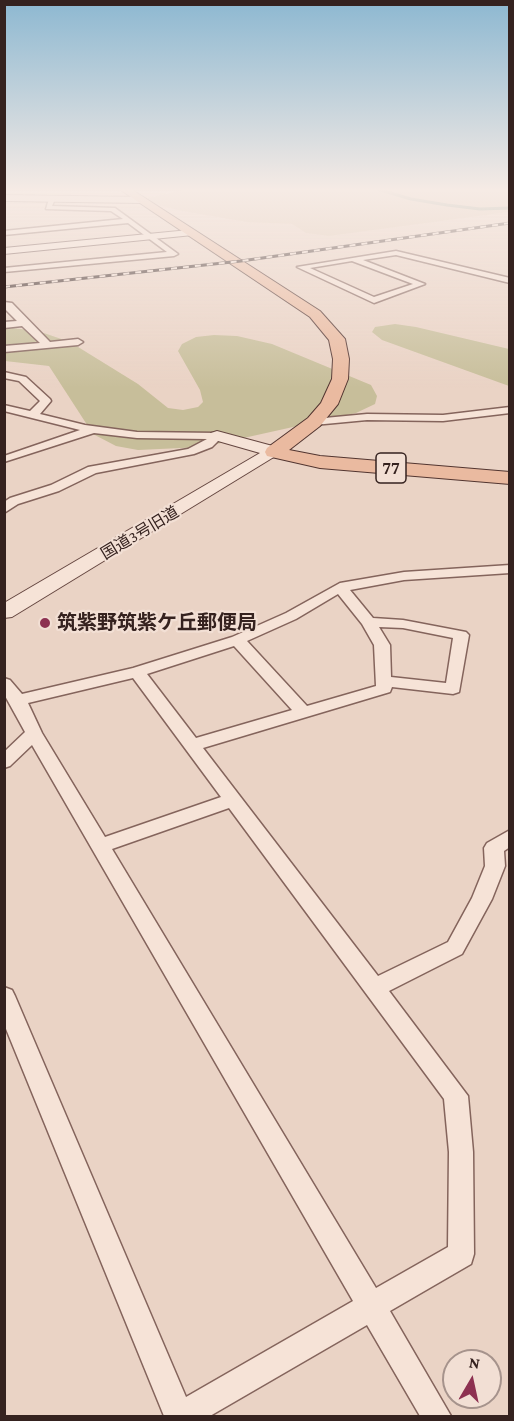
<!DOCTYPE html>
<meta charset="utf-8">
<style>
body{margin:0}
#map{position:relative;width:514px;height:1421px;overflow:hidden;background:#ead3c5;font-family:"Crimson Pro",serif}
canvas{display:block}
.frame{position:absolute;inset:0;border:6px solid #35221f;pointer-events:none}
.north{position:absolute;left:442px;top:1349px;width:60px;height:60px;box-sizing:border-box;background:#f2dfd4;border:2px solid #a6938c;border-radius:50%;rotate:9deg;font-size:16px;font-weight:700;line-height:24px;text-align:center;color:#35221f}
.north::after{content:'';display:block;margin:auto;width:21px;height:27px;background:#8d3151;clip-path:polygon(50% 0,100% 100%,50% 72%,0 100%)}
</style>
<div id="map">
<canvas width="514" height="1421"></canvas>
<div class="frame"></div>
<div class="north">N</div>
</div>
<script>
const c = document.querySelector('canvas').getContext('2d');
c.lineJoin = 'round';
function fillPath(path, color) {
  c.fillStyle = color;
  c.fill(path, 'evenodd');
}
function shape(rows) {
  const path = new Path2D();
  for (const r of rows) {
    path.moveTo(r[0], r[1]);
    for (let i = 2; i < r.length; i += 2) path.lineTo(r[i], r[i + 1]);
  }
  return path;
}
function stroke(path, color, width, dash) {
  c.strokeStyle = color;
  c.lineWidth = width;
  c.lineCap = dash ? 'butt' : 'round';
  c.setLineDash(dash || []);
  c.stroke(path);
}
function drawText(font, color, halo, rows, align = 'center') {
  c.font = font + ' "Crimson Pro","Noto Sans JP",serif';
  c.lineWidth = 4.5;
  c.setLineDash([]);
  c.textBaseline = 'middle';
  c.strokeStyle = halo;
  c.fillStyle = color;
  for (const [text, x, y, turn = 0] of rows) {
    c.save();
    c.translate(x, y);
    c.rotate((+turn || 0) * Math.PI / 180);
    c.textAlign = isNaN(turn) ? turn : align;
    if (halo) c.strokeText(text, 0, 0);
    c.fillText(text, 0, 0);
    c.restore();
  }
}
fillPath(shape([
 [187,189,507,189,509,190,509,212,329,236,306,233,292,224,247,222,182,211,155,204,147,198]
]), '#dfc9b3');
fillPath(shape([
 [395,324,416,327,509,349,509,386,382,340,372,332,375,327],
 [4,327,38,331,70,342,138,384,168,408,183,410,198,407,203,402,200,390,178,351,182,344,196,337,214,335,237,336,272,344,371,385,377,396,375,404,356,413,203,447,138,450,116,446,93,434,49,366,5,361]
]), '#c7be9a');
stroke(shape([
 [16,189,27,189],
 [377,189,411,199,447,205,480,209,510,208]
]), '#6e8b7a', 3);
const street = shape([
 [52,197,55,199,52,206,115,208,178,254,174,256,4,272,4,268,167,252,128,223,4,235,4,231,123,219,111,211,46,209,49,199,52,197],
 [396,251,510,278,510,283,396,255,363,260,425,284,374,303,297,267,396,251],
 [352,261,413,284,374,297,310,268,352,261],
 [4,302,12,303,50,342,78,339,83,342,78,345,4,352,4,346,40,343,22,326,4,328,4,322,17,321,4,308,4,302],
 [4,372,26,377,50,399,51,401,40,414,85,425,137,432,217,433,223,436,212,447,194,454,96,473,59,491,18,504,4,513,4,502,10,498,51,485,88,467,188,449,207,439,137,438,94,433,4,462,4,456,80,430,4,411,4,405,30,411,40,401,19,381,4,378,4,372],
 [510,407,510,413,443,421,367,420,314,425,309,422,314,419,367,414,443,415,510,407],
 [510,565,510,573,404,580,350,590,373,618,403,620,466,632,469,635,459,692,453,694,392,687,390,692,203,748,378,976,448,942,472,898,485,866,484,848,487,843,510,830,510,847,504,851,505,866,492,899,462,954,389,991,468,1096,473,1152,474,1254,471,1264,390,1311,451,1416,420,1416,367,1325,210,1416,164,1416,4,1024,4,987,12,990,15,996,186,1397,353,1301,32,745,10,766,4,768,4,752,25,732,4,694,4,678,10,680,22,694,133,668,232,637,286,613,340,583,404,572,510,565],
 [338,594,362,624,374,645,376,686,307,706,247,641,296,619,338,594],
 [379,627,403,628,453,638,446,683,391,677,390,645,379,627],
 [234,646,292,710,196,738,147,674,234,646],
 [133,678,221,797,105,837,42,733,28,703,133,678],
 [229,808,444,1099,449,1152,448,1247,376,1288,112,849,229,808]
]);
const secondary = shape([
 [4,195,142,197,147,200,142,203,4,201,4,195],
 [189,230,194,233,193,235,4,254,4,248,189,230],
 [217,431,280,448,282,452,12,617,4,618,4,603,260,453,211,439,209,436,211,433,217,431]
]);
const primary = shape([
 [119,189,131,189,320,311,345,339,349,359,348,379,338,404,320,426,289,450,320,456,510,472,510,484,320,468,267,456,265,452,267,448,308,418,321,403,332,379,333,359,329,340,310,317,119,189]
]);
stroke(street, '#84645c', 3);
stroke(secondary, '#654640', 2);
stroke(primary, '#523530', 2);
fillPath(street, '#f6e3d7');
fillPath(secondary, '#f6e3d7');
fillPath(primary, '#eabaa0');
const rail = shape([
 [4,287,241,261,510,223]
]);
stroke(rail, '#35221f', 3);
stroke(rail, '#f2dfd4', 2, [6]);
const sky = c.createLinearGradient(0, 0, 0, 388);
sky.addColorStop(0, '#8db8d1');
sky.addColorStop(0.49, '#f6ebe5');
sky.addColorStop(1, '#f6ebe500');
c.fillStyle = sky;
c.fillRect(0, 0, 514, 388);
for (const [x, y, r, color] of [
 [45,623,6,"#8d3151"]
]) {
  const dot = new Path2D();
  dot.arc(x, y, r, 0, 2 * Math.PI);
  c.fillStyle = color;
  c.fill(dot);
  stroke(dot, '#f2dfd4', 2);
}
drawText('16px', '#35221f', '#f2dfd4', [
 ["国道3号旧道",140,533,-31]
]);
for (const [x, y, w] of [
 [391,468,30]
]) {
  const box = new Path2D();
  box.roundRect(x - w / 2, y - 15, w, 30, 4.5);
  c.fillStyle = '#f2dfd4';
  c.fill(box);
  stroke(box, '#35221f', 1.5);
}
drawText('bold 18px', '#35221f', null, [
 ["77",391,468]
]);
drawText('bold 20px', '#35221f', '#f2dfd4', [
 ["筑紫野筑紫ケ丘郵便局",57,623]
], 'left');
</script>
